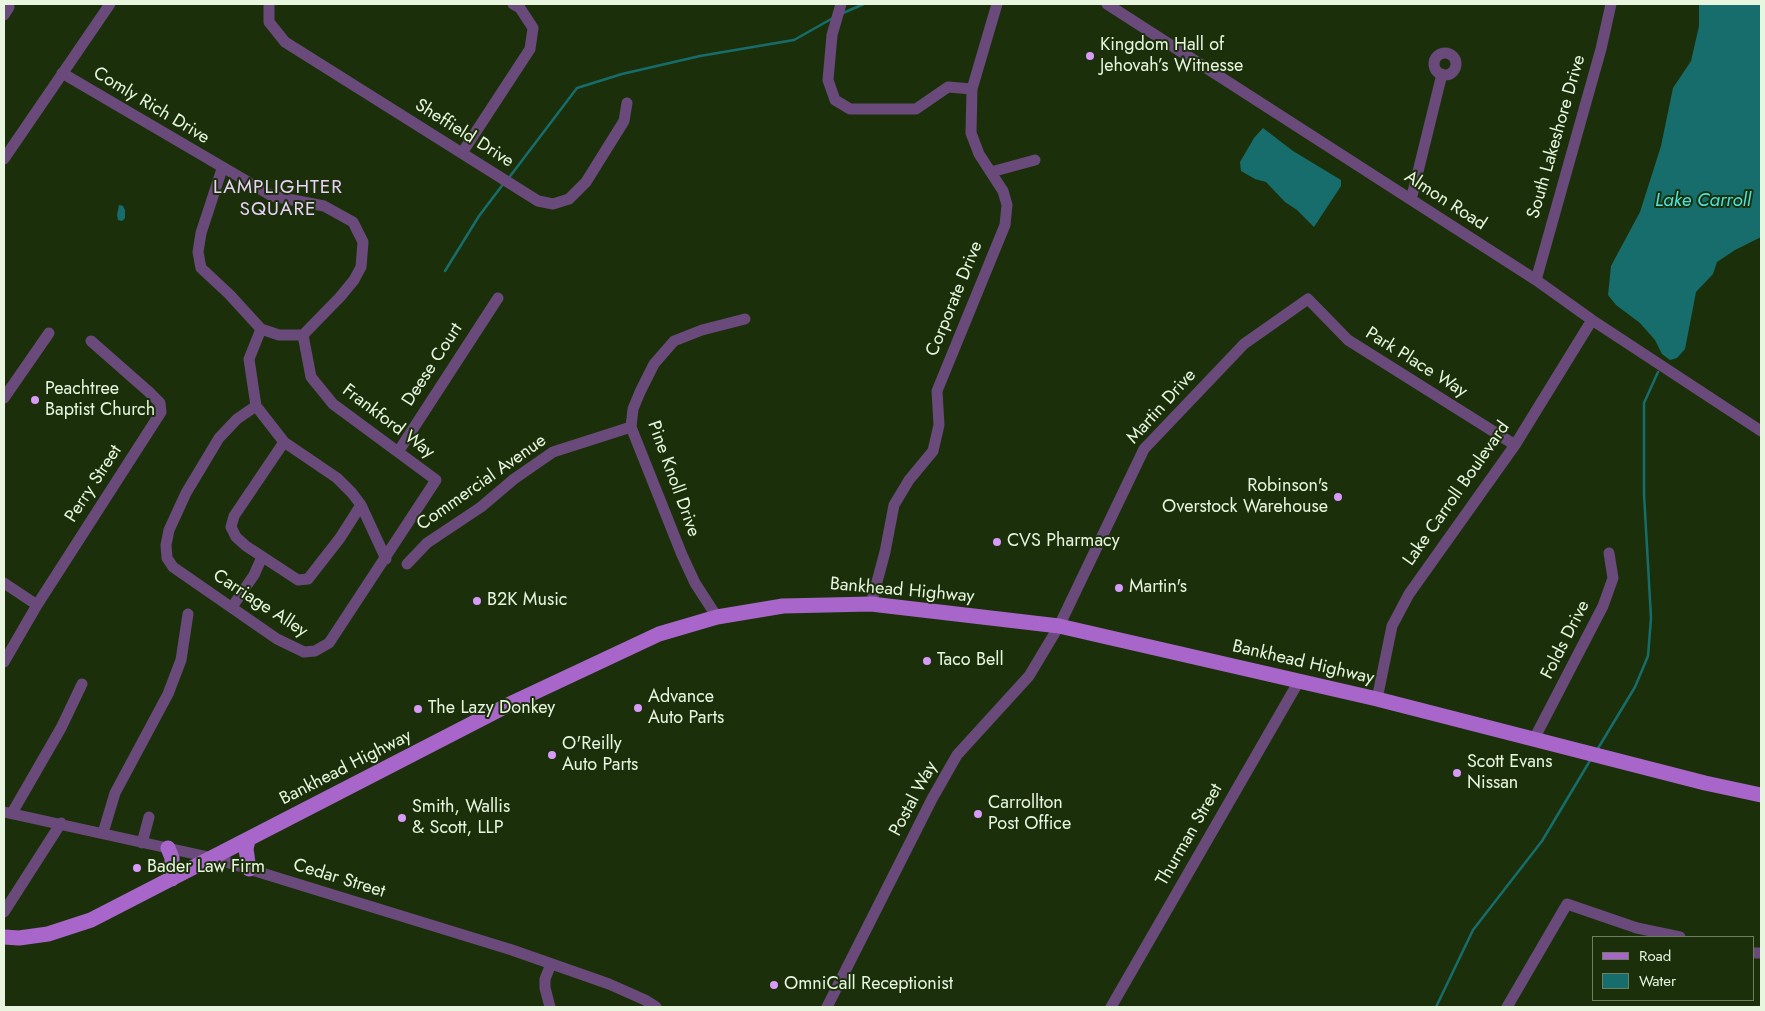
<!DOCTYPE html>
<meta charset="utf-8">
<style>
body{margin:0}
#map{position:relative;width:1765px;height:1011px;overflow:hidden;background:#1b300a;font-family:Jost,sans-serif}
canvas{display:block}
.frame{position:absolute;inset:0;border:5px solid #e8f6e0;pointer-events:none}
.legend{position:absolute;left:1592px;top:936px;width:162px;height:65px;box-sizing:border-box;background:#1b300a;border:1px solid #6d7f60;margin:0;padding:6px 9px;list-style:none;font-size:15px;color:#e8f6e0}
.legend li{display:flex;align-items:center;gap:10px;height:25px}
.legend b{width:25px;border:1px solid #6d7f60}
</style>
<div id="map">
<canvas width="1765" height="1011"></canvas>
<div class="frame"></div>
<ul class="legend">
<li><b style="height:6px;background:#a866ca"></b>Road</li>
<li><b style="height:14px;background:#176d6c"></b>Water</li>
</ul>
</div>
<script>
const c = document.querySelector('canvas').getContext('2d');
c.lineJoin = 'round';
function fillPath(path, color) {
  c.fillStyle = color;
  c.fill(path, 'evenodd');
}
function shape(rows) {
  const path = new Path2D();
  for (const r of rows) {
    if (r.length === 3) {
      path.moveTo(r[0] + r[2], r[1]);
      path.arc(r[0], r[1], r[2], 0, 2 * Math.PI);
      continue;
    }
    path.moveTo(r[0], r[1]);
    for (let i = 2; i < r.length; i += 2) path.lineTo(r[i], r[i + 1]);
  }
  return path;
}
function stroke(path, color, width, dash) {
  c.strokeStyle = color;
  c.lineWidth = width;
  c.lineCap = dash ? 'butt' : 'round';
  c.setLineDash(dash || []);
  c.stroke(path);
}
function drawText(font, color, halo, rows, align = 'center') {
  c.font = font + ' Jost,sans-serif';
  c.lineWidth = 4;
  c.setLineDash([]);
  c.textBaseline = 'middle';
  c.strokeStyle = halo;
  c.fillStyle = color;
  for (const [text, x, y, turn = 0] of rows) {
    c.save();
    c.translate(x, y);
    c.rotate((+turn || 0) * Math.PI / 180);
    c.textAlign = isNaN(turn) ? turn : align;
    if (halo) c.strokeText(text, 0, 0);
    c.fillText(text, 0, 0);
    c.restore();
  }
}
fillPath(shape([
 [1699,4,1761,4,1761,237,1735,250,1717,262,1713,274,1696,292,1685,349,1677,358,1670,360,1662,354,1655,340,1640,323,1616,305,1608,295,1611,266,1640,212,1661,146,1673,88,1691,61,1699,26],
 [1263,128,1293,151,1341,180,1341,186,1314,227,1297,210,1285,202,1266,182,1255,179,1241,171,1240,162,1254,138],
 [119,205,123,206,125,210,125,218,122,221,118,220,117,215]
]), '#176d6c');
stroke(shape([
 [843,13,864,4],
 [508,179,577,88,622,74,700,56,794,40,833,18],
 [445,271,479,216,504,183],
 [1597,750,1635,687,1648,656,1651,618,1644,494,1644,403,1658,372],
 [1436,1007,1473,930,1542,841,1591,759]
]), '#176d6c', 2.5);
stroke(shape([
 [269,4,269,22,285,42,538,201,553,204,569,199,586,182,624,121,627,103],
 [841,4,832,35,828,80,835,100,850,109,916,109,948,87,972,89],
 [1107,4,1536,280,1592,320,1761,431],
 [4,15,9,7,4,4],
 [1445,64,11],
 [62,73,272,196,324,206,353,222,363,242,361,267,354,280,340,297,303,335,279,335,261,329,229,294,201,268,198,252,201,233,222,169],
 [462,153,530,49,533,28,520,8,513,4],
 [4,159,110,4],
 [991,172,1035,160],
 [1411,200,1442,74],
 [1536,280,1601,49,1611,4],
 [261,329,249,359,256,406,284,442,337,478,352,493,361,505,386,559],
 [4,398,49,333],
 [256,406,237,419,219,438,186,493,169,530,166,545,167,558,173,567,277,639,304,652,315,651,329,643,436,480,333,404,311,377,303,335],
 [284,442,234,516,231,527,236,537,246,546,298,580,308,579,340,538,361,505],
 [398,452,498,298],
 [407,564,427,543,481,507,514,479,553,452,631,427],
 [4,583,37,605],
 [871,604,885,552,894,505,909,480,933,451,939,425,937,391,1005,225,1007,205,1003,191,979,154,971,133,972,89,997,4],
 [232,607,254,575,262,557],
 [717,617,695,583,682,555,631,427,633,409,640,392,654,364,674,341,702,330,745,319],
 [4,662,37,605,161,412,160,403,149,392,91,341],
 [1377,699,1392,626,1409,594,1515,445,1592,320],
 [1534,739,1603,606,1613,578,1609,553],
 [4,812,213,858,512,950,609,984,645,1000,656,1007],
 [12,813,61,728,82,684],
 [103,833,115,793,168,694,181,660,188,614],
 [142,843,149,817],
 [4,912,61,823],
 [1754,953,1761,953],
 [550,1007,545,988,545,979,551,964],
 [827,1007,932,799,957,755,1029,676,1059,626,1144,449,1244,344,1308,299,1348,340,1515,445],
 [1111,1007,1299,681],
 [1507,1007,1567,904,1637,928,1680,937]
]), '#694a7a', 11);
stroke(shape([
 [248,840,246,849,249,869],
 [168,848,172,858,172,879],
 [4,937,19,938,48,934,91,920,514,702,659,634,717,617,783,606,871,604,1059,626,1377,699,1705,783,1761,795]
]), '#a866ca', 15);
for (const [x, y, r, color] of [
 [1090,56,5,"#d89bf8"],
 [35,400,5,"#d89bf8"],
 [1338,497,5,"#d89bf8"],
 [997,542,5,"#d89bf8"],
 [1119,588,5,"#d89bf8"],
 [477,601,5,"#d89bf8"],
 [927,661,5,"#d89bf8"],
 [638,708,5,"#d89bf8"],
 [418,709,5,"#d89bf8"],
 [552,755,5,"#d89bf8"],
 [1457,773,5,"#d89bf8"],
 [978,814,5,"#d89bf8"],
 [402,818,5,"#d89bf8"],
 [137,868,5,"#d89bf8"],
 [774,985,5,"#d89bf8"]
]) {
  const dot = new Path2D();
  dot.arc(x, y, r, 0, 2 * Math.PI);
  c.fillStyle = color;
  c.fill(dot);
  stroke(dot, '#1b300a', 2);
}
drawText('18px', '#e8f6e0', '#1b300a', [
 ["Kingdom Hall of",1100,46],
 ["Jehovah’s Witnesse",1100,67],
 ["Peachtree",45,390],
 ["Baptist Church",45,411],
 ["Robinson's",1328,487,"right"],
 ["Overstock Warehouse",1328,508,"right"],
 ["CVS Pharmacy",1007,542],
 ["Martin's",1129,588],
 ["B2K Music",487,601],
 ["Taco Bell",937,661],
 ["Advance",648,698],
 ["Auto Parts",648,719],
 ["The Lazy Donkey",428,709],
 ["O'Reilly",562,745],
 ["Auto Parts",562,766],
 ["Scott Evans",1467,763],
 ["Nissan",1467,784],
 ["Carrollton",988,804],
 ["Post Office",988,825],
 ["Smith, Wallis",412,808],
 ["& Scott, LLP",412,829],
 ["Bader Law Firm",147,868],
 ["OmniCall Receptionist",784,985]
], 'left');
drawText('18px', '#e8f6e0', '#1b300a', [
 ["Comly Rich Drive",151,106,31],
 ["Sheffield Drive",464,134,32],
 ["South Lakeshore Drive",1557,137,-74],
 ["Almon Road",1445,201,33],
 ["Corporate Drive",955,299,-68],
 ["Park Place Way",1416,363,32],
 ["Deese Court",433,365,-57],
 ["Martin Drive",1162,407,-48],
 ["Frankford Way",388,422,37],
 ["Pine Knoll Drive",673,479,70],
 ["Commercial Avenue",482,483,-35],
 ["Perry Street",94,484,-57],
 ["Lake Carroll Boulevard",1457,494,-55],
 ["Bankhead Highway",902,591,5],
 ["Carriage Alley",260,604,33],
 ["Folds Drive",1566,640,-63],
 ["Bankhead Highway",1303,663,13],
 ["Bankhead Highway",346,768,-27],
 ["Postal Way",914,799,-62],
 ["Thurman Street",1190,835,-60],
 ["Cedar Street",339,879,17]
]);
c.letterSpacing = '1px';
drawText('19px', '#ead1f9', '#1b300a', [
 ["LAMPLIGHTER",278,188],
 ["SQUARE",278,210]
]);
c.letterSpacing = '0px';
drawText('italic 19px', '#4ae4e2', '#1b300a', [
 ["Lake Carroll",1703,201]
]);
</script>
